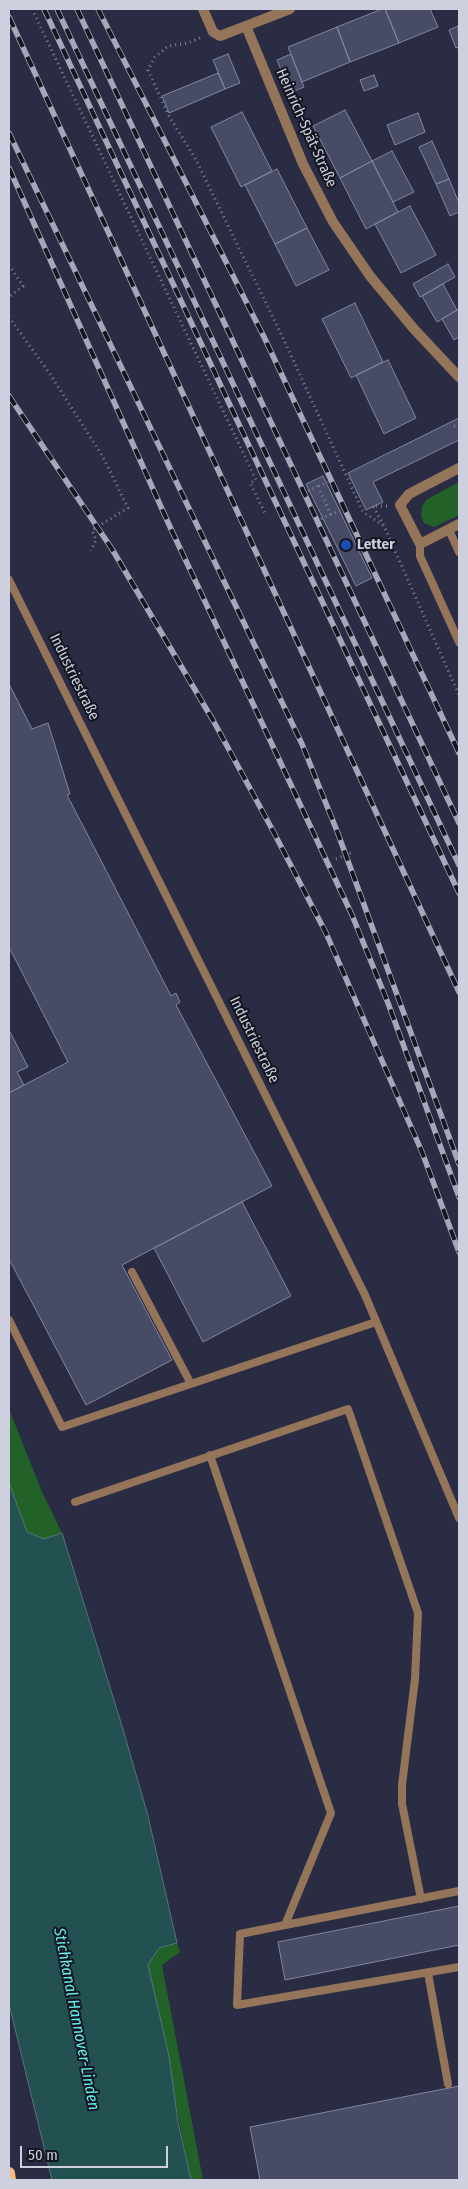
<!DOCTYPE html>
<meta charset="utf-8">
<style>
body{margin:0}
#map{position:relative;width:468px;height:2189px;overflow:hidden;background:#2a2c44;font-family:"Fira Sans Condensed",sans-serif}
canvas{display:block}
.frame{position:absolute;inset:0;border:10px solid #ced0e0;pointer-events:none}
.scale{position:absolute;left:20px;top:2146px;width:148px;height:22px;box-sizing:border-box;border:2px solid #ced0e0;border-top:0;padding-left:6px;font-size:15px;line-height:18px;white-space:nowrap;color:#ced0e0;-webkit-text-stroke:4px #141620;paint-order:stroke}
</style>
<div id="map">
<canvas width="468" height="2189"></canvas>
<div class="frame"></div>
<div class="scale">50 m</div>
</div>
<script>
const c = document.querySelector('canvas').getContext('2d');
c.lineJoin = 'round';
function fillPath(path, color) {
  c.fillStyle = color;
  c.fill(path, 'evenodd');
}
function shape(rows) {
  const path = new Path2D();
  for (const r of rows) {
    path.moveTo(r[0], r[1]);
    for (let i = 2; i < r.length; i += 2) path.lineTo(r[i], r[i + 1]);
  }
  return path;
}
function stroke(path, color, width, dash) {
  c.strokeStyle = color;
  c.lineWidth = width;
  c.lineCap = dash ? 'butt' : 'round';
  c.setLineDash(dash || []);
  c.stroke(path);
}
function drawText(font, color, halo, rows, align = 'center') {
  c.font = font + ' "Fira Sans Condensed",sans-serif';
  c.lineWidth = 4;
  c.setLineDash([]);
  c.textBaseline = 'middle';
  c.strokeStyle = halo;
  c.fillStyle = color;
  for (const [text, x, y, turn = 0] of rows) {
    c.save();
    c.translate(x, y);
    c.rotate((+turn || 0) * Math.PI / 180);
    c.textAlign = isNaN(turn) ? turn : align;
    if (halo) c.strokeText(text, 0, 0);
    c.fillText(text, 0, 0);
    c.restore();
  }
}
fillPath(shape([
 [459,482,459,515,434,527,424,523,421,516,422,507,426,500],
 [9,1409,42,1492,62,1533,44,1539,27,1532,9,1483],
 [177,1943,180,1952,162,1965,203,2180,191,2180,148,1965,159,1948]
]), '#226228');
const water = shape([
 [9,1483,27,1532,44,1539,62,1533,122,1726,148,1816,177,1943,159,1948,148,1965,169,2056,178,2122,191,2180,52,2180,9,2004,9,1483]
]);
fillPath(water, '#235050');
stroke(water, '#56767b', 1);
const building = shape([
 [382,9,385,9,399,43,350,62,337,27,382,9],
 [385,9,430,9,438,27,399,43,385,9],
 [458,26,459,47,456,48,449,30,458,26],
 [337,27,350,62,302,82,288,47,337,27],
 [228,54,240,83,225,89,213,60,228,54],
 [291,54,304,87,290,93,277,60,291,54],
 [218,73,225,89,169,113,162,96,218,73],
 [374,75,378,86,364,91,360,80,374,75],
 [345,110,372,161,340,178,313,126,345,110],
 [242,112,272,171,241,187,211,127,242,112],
 [418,113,425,132,395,145,387,125,418,113],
 [432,141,449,179,436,184,419,147,432,141],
 [392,151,414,192,393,202,372,161,392,151],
 [372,161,398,212,366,229,340,178,372,161],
 [277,169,307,228,275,244,245,185,277,169],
 [449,179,459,203,459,212,450,216,436,184,449,179],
 [410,206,436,255,401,273,375,224,410,206],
 [307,228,329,270,296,286,275,244,307,228],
 [448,264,455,277,420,297,413,284,448,264],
 [443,284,457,310,437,322,422,296,443,284],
 [355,303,383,362,351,378,322,319,355,303],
 [459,309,459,337,454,340,442,319,459,309],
 [388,360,416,418,384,434,356,375,388,360],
 [459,418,459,440,373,482,383,502,366,510,348,473,459,418],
 [323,476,372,578,356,586,306,484,323,476],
 [9,684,32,729,48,723,70,794,67,795,171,996,176,993,180,1002,176,1005,272,1186,122,1265,172,1360,86,1405,9,1259,9,1093,68,1062,9,947,9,684],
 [9,1030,28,1067,17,1072,24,1085,9,1093,9,1030],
 [242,1202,291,1296,203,1342,154,1248,242,1202],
 [459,1906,459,1945,285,1980,278,1942,459,1906],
 [459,2086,459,2180,260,2180,250,2127,459,2086]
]);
fillPath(building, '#484b65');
stroke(building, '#8186a2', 1);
stroke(shape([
 [32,9,256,480,250,483,266,515],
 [200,38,188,43,168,46,155,57,148,70,169,116,195,158,283,338,363,512,384,526],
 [9,265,23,286,9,297],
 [9,317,50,374,103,457,128,508,92,530,96,540,91,551],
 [454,426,459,424],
 [308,491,317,487,317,484,319,486,328,482],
 [320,491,331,515],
 [387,506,373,506,384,526,459,695],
 [321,519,341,510],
 [336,859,353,852]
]), '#828498', 3, [1, 4]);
stroke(shape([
 [449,530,459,552],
 [420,544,420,556,459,642],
 [9,580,365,1295,459,1518],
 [132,1272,191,1384],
 [9,1320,62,1427,376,1322],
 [210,1455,331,1813,285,1925,240,1934,237,2005,459,1967],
 [75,1502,348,1409,418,1613,415,1679,402,1785,402,1804,421,1899],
 [285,1925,459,1891],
 [428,1973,448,2084]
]), '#94755a', 8);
stroke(shape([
 [203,9,213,32,220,36,290,9],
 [246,26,303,164,333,222,370,276,414,329,459,377],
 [459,468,409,494,400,505,420,544,459,524]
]), '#94755a', 10);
stroke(shape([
 [9,2173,10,2180]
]), '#fabb81', 12);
const rail = shape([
 [44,9,459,893],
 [57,9,459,865],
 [77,9,459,823],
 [98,9,265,339,459,753],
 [9,17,459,992],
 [9,133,302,744,337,831,459,1164],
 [9,168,171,529,352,915,388,1003,459,1197],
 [9,396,112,549,214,722,272,829,326,933,422,1152,459,1252]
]);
stroke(rail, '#a6a8ba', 5.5);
stroke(rail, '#141620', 4, [11]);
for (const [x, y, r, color] of [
 [346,545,6,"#1a4fb4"]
]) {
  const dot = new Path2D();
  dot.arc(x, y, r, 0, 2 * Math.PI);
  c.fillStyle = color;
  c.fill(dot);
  stroke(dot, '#141620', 2);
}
drawText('15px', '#ced0e0', '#141620', [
 ["Heinrich-Spät-Straße",306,128,66],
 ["Industriestraße",74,677,64],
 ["Industriestraße",254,1040,64]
]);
drawText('bold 15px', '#ced0e0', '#141620', [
 ["Letter",357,545]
], 'left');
drawText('italic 16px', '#62f1f1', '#141620', [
 ["Stichkanal Hannover-Linden",76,2019,79]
]);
</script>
